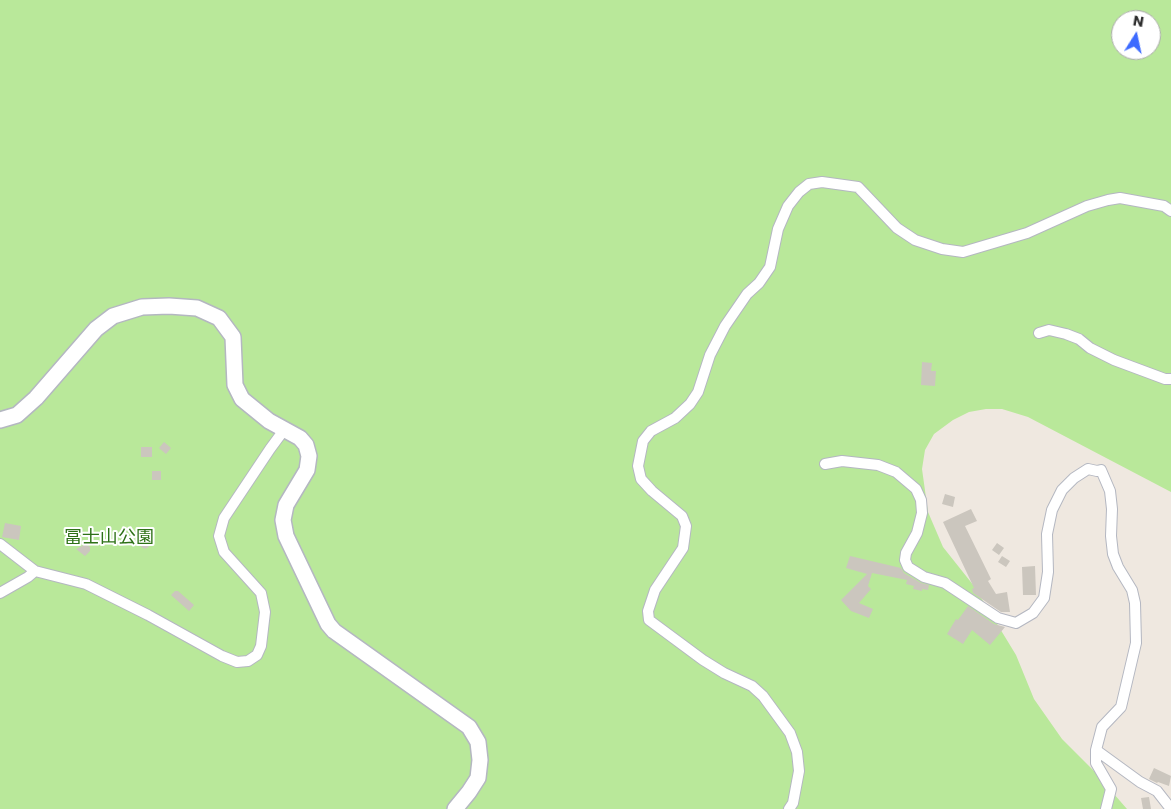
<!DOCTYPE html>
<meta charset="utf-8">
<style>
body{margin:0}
#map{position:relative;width:1171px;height:809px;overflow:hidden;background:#efe8e0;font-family:Poppins,sans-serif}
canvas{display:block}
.north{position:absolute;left:1111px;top:10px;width:50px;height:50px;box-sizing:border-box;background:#fff;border:1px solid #ababab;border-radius:50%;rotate:10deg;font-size:14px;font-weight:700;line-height:20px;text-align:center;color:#2e2e2e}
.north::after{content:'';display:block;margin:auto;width:18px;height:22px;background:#3d6bff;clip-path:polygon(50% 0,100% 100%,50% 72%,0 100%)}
</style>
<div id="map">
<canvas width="1171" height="809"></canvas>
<div class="north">N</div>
</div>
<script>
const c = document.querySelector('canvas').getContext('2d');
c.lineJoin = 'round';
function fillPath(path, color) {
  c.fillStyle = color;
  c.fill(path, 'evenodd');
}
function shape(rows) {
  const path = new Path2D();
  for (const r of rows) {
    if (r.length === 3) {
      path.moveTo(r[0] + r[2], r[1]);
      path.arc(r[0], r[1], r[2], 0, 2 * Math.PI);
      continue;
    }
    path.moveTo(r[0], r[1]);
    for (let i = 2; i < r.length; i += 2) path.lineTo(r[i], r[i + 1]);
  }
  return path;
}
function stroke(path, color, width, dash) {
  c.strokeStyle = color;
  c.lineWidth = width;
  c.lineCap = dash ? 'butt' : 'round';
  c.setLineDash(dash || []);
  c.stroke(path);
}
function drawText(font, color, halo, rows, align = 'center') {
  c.font = font + ' Poppins,"Noto Sans JP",sans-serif';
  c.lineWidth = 4;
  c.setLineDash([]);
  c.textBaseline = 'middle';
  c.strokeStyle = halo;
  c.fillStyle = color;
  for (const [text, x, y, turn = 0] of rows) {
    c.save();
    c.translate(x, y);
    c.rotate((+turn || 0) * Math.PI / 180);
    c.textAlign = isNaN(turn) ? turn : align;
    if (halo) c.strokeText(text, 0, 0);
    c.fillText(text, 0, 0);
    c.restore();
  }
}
fillPath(shape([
 [0,0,1171,0,1171,492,1028,417,1002,409,986,409,969,412,953,420,934,434,925,450,922,469,928,512,943,547,974,586,1016,655,1034,699,1062,739,1093,770,1127,809,0,809],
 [1121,20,1151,20,1151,50,1121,50]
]), '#b9e89a');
fillPath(shape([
 [922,362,932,363,931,371,936,371,935,386,921,385],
 [164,442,171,448,166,454,159,448],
 [141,447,152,447,152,457,141,457],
 [152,471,161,471,161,480,152,480],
 [945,494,955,497,953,507,942,504],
 [971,509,977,521,965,526,991,579,988,581,996,594,1007,592,1010,612,1001,612,973,593,972,589,974,588,943,522],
 [5,523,21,526,19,540,2,537],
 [145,544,4.5],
 [997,543,1004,548,999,555,992,550],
 [86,544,90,547,90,551,85,556,76,549],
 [850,556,901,568,904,573,921,583,929,585,928,590,922,589,922,591,913,589,914,586,906,584,907,580,872,573,868,586,871,589,859,603,873,609,869,618,851,611,841,600,867,574,846,568],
 [1002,556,1010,561,1006,567,998,562],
 [1035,566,1036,595,1023,595,1022,567],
 [175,591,178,591,194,605,189,611,171,595],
 [968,606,994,624,1005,627,990,645,972,630,963,644,947,634,956,619,958,620],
 [1154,768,1171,776,1169,786,1158,782,1157,783,1149,779],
 [1149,797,1151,809,1143,809,1141,798]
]), '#cbc6be');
const street = shape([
 [1039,333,1049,330,1066,334,1079,339,1090,348,1114,360,1165,379,1171,379],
 [825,464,842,461,878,465,896,472,916,489,921,500,922,513,917,533,906,553,905,560,908,567,924,577,945,583,998,618,1016,623,1033,613,1044,598,1048,572,1047,534,1052,510,1062,490,1074,478,1088,469,1097,471,1101,470,1110,491,1112,509,1111,536,1113,554,1118,567,1132,590,1135,603,1136,643,1121,707,1102,727,1096,750,1096,763,1111,789,1106,809],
 [0,544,35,571,86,584,148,615,222,656,237,662,248,661,257,655,261,646,265,612,261,593,224,552,219,536,224,518,270,449,284,430],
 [0,593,28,577,35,571],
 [1096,750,1140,782,1157,791,1171,809],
 [789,809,793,803,799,771,797,752,790,733,763,696,752,686,724,673,703,660,649,620,648,611,655,590,683,548,686,526,682,516,652,491,641,479,638,466,643,441,651,431,675,418,690,404,698,392,710,355,725,326,747,294,759,283,770,267,778,229,788,206,799,192,809,184,822,182,858,187,897,228,915,240,942,249,963,252,1027,233,1087,206,1108,200,1120,198,1164,206,1171,211]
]);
const secondary = shape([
 [0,420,17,415,36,398,96,329,113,316,142,307,169,306,197,308,219,318,233,337,235,385,242,399,269,421,300,438,306,445,309,456,307,470,286,505,283,520,286,536,328,624,334,631,469,727,478,742,480,760,478,778,469,792,455,809]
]);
stroke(street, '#b4b7c1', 12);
stroke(secondary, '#b4b7c1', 18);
stroke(street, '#fff', 10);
stroke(secondary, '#fff', 15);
drawText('18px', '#2e7117', '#fff', [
 ["冨士山公園",109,538]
]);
</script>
